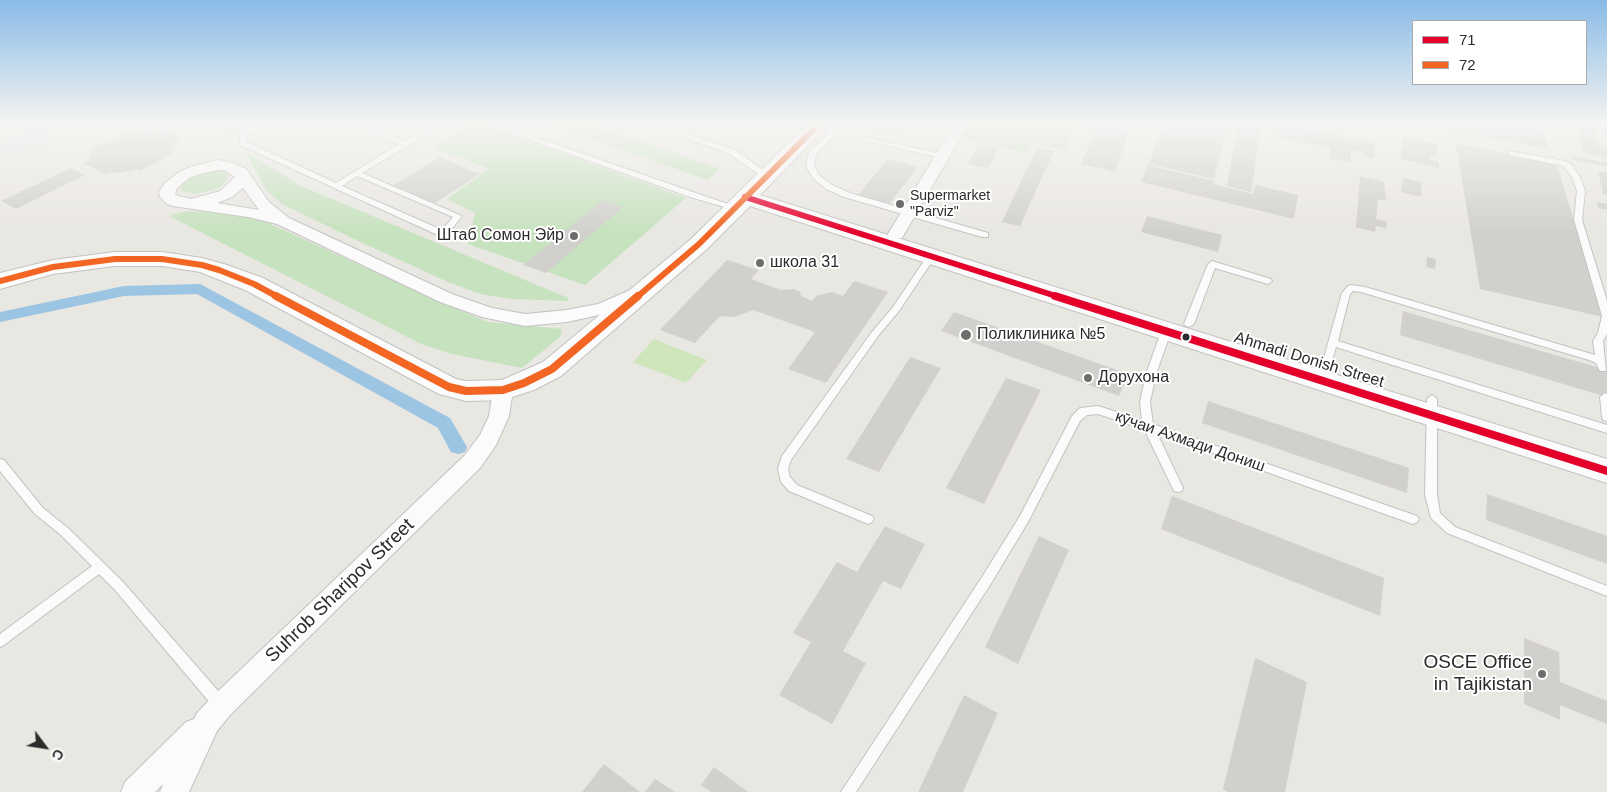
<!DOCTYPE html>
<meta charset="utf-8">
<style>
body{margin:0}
#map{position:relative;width:1607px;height:792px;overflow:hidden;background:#e9e7e2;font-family:Arial,sans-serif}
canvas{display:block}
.legend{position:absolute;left:1412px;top:20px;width:175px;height:65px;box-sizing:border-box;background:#fff;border:1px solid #aaa;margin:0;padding:6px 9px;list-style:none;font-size:15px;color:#2b2b2b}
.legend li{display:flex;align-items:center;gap:10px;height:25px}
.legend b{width:25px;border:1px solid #aaa}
.north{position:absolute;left:20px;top:722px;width:50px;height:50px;-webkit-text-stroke:4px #fff;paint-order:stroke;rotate:121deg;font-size:14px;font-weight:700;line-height:20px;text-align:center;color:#2b2b2b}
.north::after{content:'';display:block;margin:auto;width:18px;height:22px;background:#2b2b2b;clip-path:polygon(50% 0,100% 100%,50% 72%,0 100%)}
</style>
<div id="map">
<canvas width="1607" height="792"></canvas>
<ul class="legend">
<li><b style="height:6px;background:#e4002b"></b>71</li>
<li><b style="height:6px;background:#f26522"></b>72</li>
</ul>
<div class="north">С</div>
</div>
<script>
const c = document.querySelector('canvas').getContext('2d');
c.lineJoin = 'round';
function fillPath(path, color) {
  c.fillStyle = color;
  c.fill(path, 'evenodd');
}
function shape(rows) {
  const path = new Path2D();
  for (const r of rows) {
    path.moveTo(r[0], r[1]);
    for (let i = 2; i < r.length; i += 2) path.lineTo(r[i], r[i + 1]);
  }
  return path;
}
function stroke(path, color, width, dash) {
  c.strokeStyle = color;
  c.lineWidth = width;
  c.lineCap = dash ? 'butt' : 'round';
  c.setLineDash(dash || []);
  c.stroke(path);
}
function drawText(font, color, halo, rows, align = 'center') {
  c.font = font + ' Arial,sans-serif';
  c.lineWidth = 4;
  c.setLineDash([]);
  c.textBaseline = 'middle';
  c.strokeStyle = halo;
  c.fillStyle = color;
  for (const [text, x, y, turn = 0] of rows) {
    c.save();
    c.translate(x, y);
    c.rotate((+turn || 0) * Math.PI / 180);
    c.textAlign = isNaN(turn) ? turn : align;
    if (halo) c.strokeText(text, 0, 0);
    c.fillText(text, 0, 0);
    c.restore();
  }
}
fillPath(shape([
 [472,123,479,123,686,198,585,285,468,244,475,213,447,199,489,169,433,147],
 [547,123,587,123,720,169,707,180],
 [966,123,1077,123,1065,150,1032,143,1027,153,957,137],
 [245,151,301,186,568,298,568,301,512,299,480,294,448,282,354,239,282,204,266,190],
 [215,169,226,172,228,176,224,184,218,188,196,194,184,192,181,190,182,183,191,175],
 [186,211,233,213,264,221,442,303,488,322,562,329,560,337,522,368,452,354,421,344,169,216]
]), '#c6e2be');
fillPath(shape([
 [654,339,707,360,686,383,633,362]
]), '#cfe5bc');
fillPath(shape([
 [200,284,450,418,467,447,465,452,458,454,451,452,438,428,197,294,124,296,0,322,0,312,124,286,200,284]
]), '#9cc5e3');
fillPath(shape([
 [40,129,51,131,56,138,51,145,0,158,0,138,40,129]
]), '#e4e2e0');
fillPath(shape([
 [203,123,249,123,228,133],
 [871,123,904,123,906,133,872,133],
 [1098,123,1130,129,1115,172,1081,164],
 [1163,123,1228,123,1214,179,1149,164],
 [1238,123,1261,126,1251,192,1227,186],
 [1280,123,1310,125,1310,129,1375,142,1375,159,1365,157,1365,153,1351,150,1351,163,1330,158,1330,148,1278,138],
 [1429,123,1541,123,1549,149,1429,127],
 [1577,123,1594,123,1598,145,1607,147,1607,158,1582,152],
 [160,128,181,137,176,140,179,141,174,144,177,145,173,147,177,149,170,152,174,153,140,171,137,169,130,172,126,171,120,173,109,172,105,174,83,163,91,159,87,158,93,155,89,153,97,149,94,148,127,132,130,134,135,131,140,133],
 [1403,136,1437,144,1437,156,1430,155,1430,160,1439,162,1439,168,1401,159],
 [979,144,999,149,988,168,968,164],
 [1456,144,1556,162,1603,317,1480,289],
 [1037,147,1054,151,1020,226,1002,222],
 [1571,155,1607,163,1607,167,1572,159],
 [439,157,480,174,435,203,393,186],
 [888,159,918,167,888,205,857,196],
 [1148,165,1214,181,1213,184,1253,194,1256,185,1298,195,1294,219,1141,182],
 [71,168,85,175,16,209,1,201],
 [1598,171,1607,173,1607,195,1603,194],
 [1360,176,1384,182,1386,201,1378,199,1376,219,1387,221,1386,228,1376,226,1375,232,1356,227],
 [1403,178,1422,182,1421,197,1401,192],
 [603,200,623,207,546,273,523,265],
 [1597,202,1607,204,1607,210,1598,208],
 [1147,216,1222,235,1218,252,1141,232],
 [1427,257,1436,259,1435,269,1426,267],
 [727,260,759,270,751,279,781,290,794,289,800,292,801,296,812,301,816,296,832,292,843,296,854,281,888,292,826,383,788,369,815,332,753,310,734,317,720,316,695,343,660,330],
 [1403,311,1607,370,1607,397,1400,335],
 [954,312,1128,374,1119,396,941,331],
 [910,357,941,368,879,472,846,459],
 [1006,378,1041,390,984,504,946,488],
 [1208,401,1409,468,1407,493,1202,423],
 [1487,494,1607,536,1607,564,1486,520],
 [1172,496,1384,578,1380,616,1161,529],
 [885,526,925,544,901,589,883,581,843,651,866,663,832,724,779,695,811,642,793,633,837,562,857,572],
 [1039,536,1069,550,1018,664,985,647],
 [1524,638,1559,652,1560,682,1607,701,1607,724,1560,705,1560,720,1524,704],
 [1255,658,1307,682,1285,792,1228,792,1223,789],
 [964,695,998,713,963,792,918,792],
 [604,764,640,792,582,792],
 [714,767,748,792,711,792,701,785],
 [655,779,675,792,645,792]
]), '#d2d0cd');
const lane = shape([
 [262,123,271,123,247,135,247,142,336,183,399,144,347,125,347,123,356,123,405,141,438,123,446,123,362,173,462,216,446,236,440,236,240,145,240,132,262,123],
 [357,176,453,217,442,230,342,186,357,176],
 [484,123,494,123,739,208,735,210,690,197,484,123],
 [644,123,654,123,734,149,771,176,767,178,764,178,728,153,644,123],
 [736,123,746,123,757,126,760,123,768,123,758,131,736,123],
 [830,123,837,123,833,137,816,155,814,166,819,175,832,185,850,193,988,233,988,237,982,237,844,197,826,189,813,178,806,166,808,154,826,136,830,123],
 [864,137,942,154,946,156,942,158,867,141,863,139,864,137],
 [1509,151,1565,161,1571,164,1580,177,1585,191,1582,220,1607,301,1607,334,1603,341,1606,371,1600,371,1596,363,1589,360,1361,292,1353,291,1350,294,1338,341,1607,425,1607,433,1336,347,1330,367,1327,368,1322,365,1342,293,1348,286,1351,285,1365,287,1595,355,1593,341,1598,333,1602,316,1574,220,1577,191,1572,177,1565,168,1560,165,1509,155,1509,151],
 [931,254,935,257,899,311,878,336,791,460,788,469,790,477,797,485,872,516,874,519,872,522,868,524,789,491,781,482,778,469,782,456,872,332,893,307,928,255,931,254],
 [1212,261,1271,279,1272,281,1268,284,1215,268,1194,324,1189,327,1186,326,1184,324,1208,264,1212,261],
 [1166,329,1171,332,1156,374,1150,402,1153,424,1417,516,1419,519,1417,522,1413,524,1157,433,1183,488,1182,491,1178,492,1174,491,1144,429,1098,414,1087,415,1080,421,1028,522,990,585,856,792,841,792,982,577,1020,516,1072,416,1080,408,1098,406,1142,420,1140,402,1146,374,1161,332,1166,329],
 [1605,393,1607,394,1607,421,1603,420,1602,417,1600,397,1605,393],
 [1432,395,1437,399,1437,495,1440,513,1455,527,1607,586,1607,596,1447,533,1431,518,1425,495,1427,399,1432,395],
 [0,459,4,460,43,508,69,529,123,582,226,700,228,705,226,710,221,711,216,710,115,590,99,574,4,645,0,647,0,634,92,566,61,535,35,514,0,471,0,459]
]);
const street = shape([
 [955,123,969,123,902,238,890,238,888,234,955,123],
 [218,160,233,163,246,169,269,202,289,218,452,294,492,308,525,314,567,310,598,304,635,288,641,290,644,294,641,298,608,313,567,322,525,326,482,317,440,302,277,224,248,217,173,206,167,204,160,197,159,192,165,183,179,172,190,167,218,160],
 [218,170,225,170,235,177,220,191,191,199,175,195,177,188,189,178,200,174,218,170],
 [243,188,259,210,217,203,232,197,243,188],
 [503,383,510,385,513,390,509,416,496,445,480,468,230,715,217,731,189,792,160,792,163,784,155,792,121,792,125,782,186,722,194,719,197,713,212,697,464,456,480,435,489,416,493,390,496,385,503,383]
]);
const secondary = shape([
 [809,123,830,123,760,195,1607,459,1607,483,750,206,707,249,561,376,534,390,503,400,466,401,439,394,245,290,200,272,162,266,115,266,53,274,0,289,0,273,53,260,115,252,162,252,202,258,227,265,263,278,456,379,466,381,502,380,543,362,691,239,809,123]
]);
stroke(lane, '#c3c2c1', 2);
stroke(street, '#c3c2c1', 2);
stroke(secondary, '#c3c2c1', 2);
fillPath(lane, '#fcfbfb');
fillPath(street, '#fcfbfb');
fillPath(secondary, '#fcfbfb');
stroke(shape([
 [745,197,1059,297]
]), '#e4002b', 6);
stroke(shape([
 [1055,296,1607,471]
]), '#e4002b', 8);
stroke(shape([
 [0,281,53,267,115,259,162,259,202,265,219,270,254,284,278,297],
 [637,297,699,244,820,123]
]), '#f26522', 6);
stroke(shape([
 [276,296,449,387,466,391,503,390,524,383,552,369,638,296]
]), '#f26522', 8);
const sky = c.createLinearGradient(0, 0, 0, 234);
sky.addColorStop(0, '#89bbe6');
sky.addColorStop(0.53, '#f5f4f2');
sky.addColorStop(1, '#f5f4f200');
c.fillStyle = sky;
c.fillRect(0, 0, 1607, 234);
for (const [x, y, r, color] of [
 [900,204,5,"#6e6d6b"],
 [574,236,5,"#6e6d6b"],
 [760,263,5,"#6e6d6b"],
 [966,335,6,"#6e6d6b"],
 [1186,337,4.5,"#2b2b2b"],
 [1088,378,5,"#6e6d6b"],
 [1542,674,5,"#6e6d6b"]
]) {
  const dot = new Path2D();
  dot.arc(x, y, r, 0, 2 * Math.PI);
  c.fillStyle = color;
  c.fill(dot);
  stroke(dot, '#fff', 2);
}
drawText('14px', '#2b2b2b', '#fff', [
 ["Supermarket",910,196],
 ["\"Parviz\"",910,212]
], 'left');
drawText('16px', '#2b2b2b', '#fff', [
 ["Штаб Сомон Эйр",564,236,"right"],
 ["школа 31",770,263],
 ["Поликлиника №5",977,335],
 ["Дорухона",1098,378]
], 'left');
drawText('16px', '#2b2b2b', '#fff', [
 ["Ahmadi Donish Street",1309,360,17],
 ["кӯчаи Ахмади Дониш",1190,442,19]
]);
drawText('19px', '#2b2b2b', '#fff', [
 ["Suhrob Sharipov Street",340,591,-44]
]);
drawText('19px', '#2b2b2b', '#fff', [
 ["OSCE Office",1532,663],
 ["in Tajikistan",1532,685]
], 'right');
</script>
